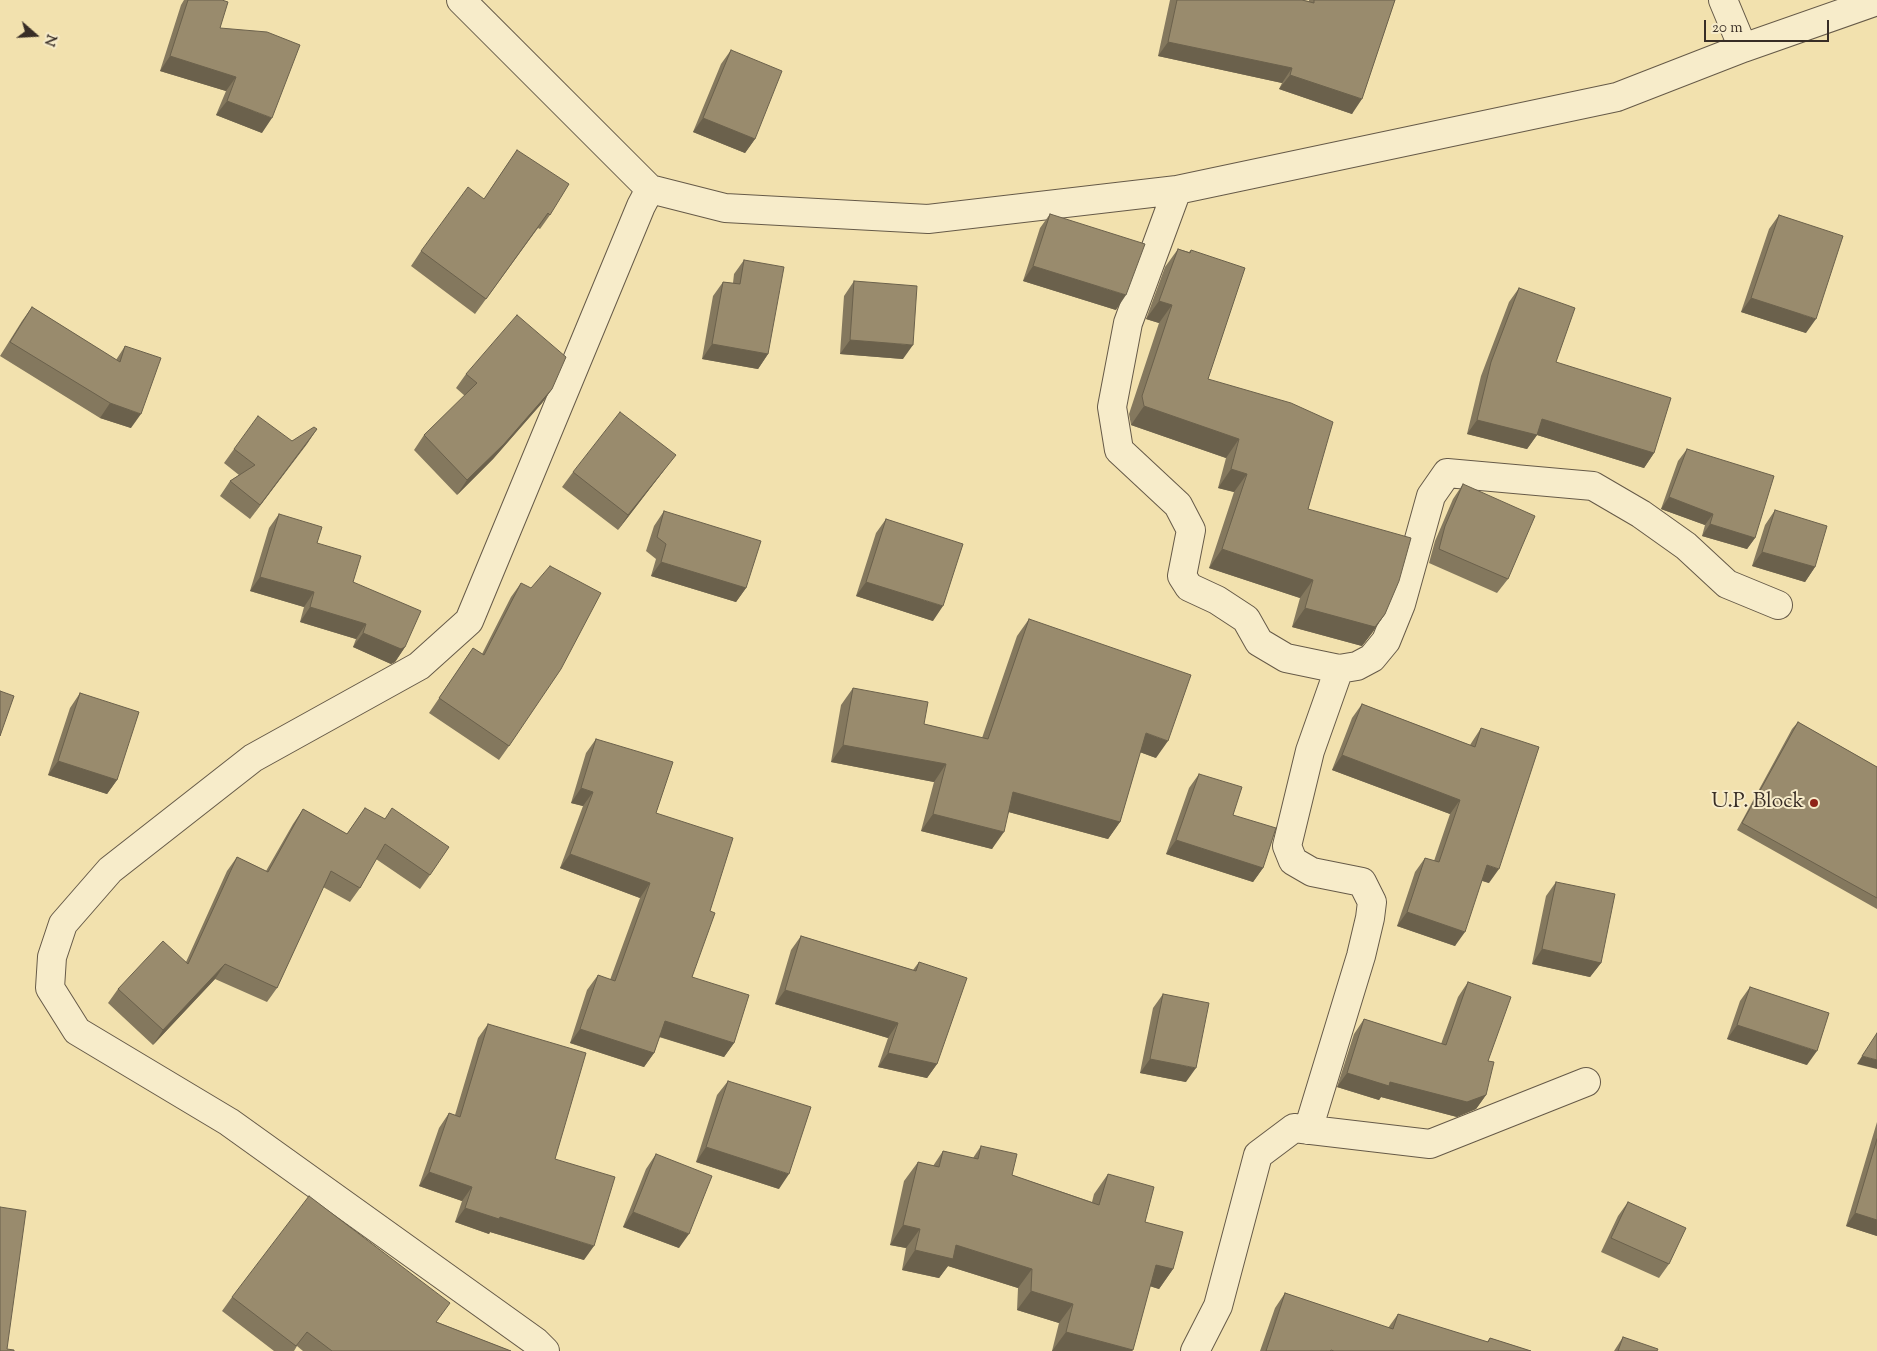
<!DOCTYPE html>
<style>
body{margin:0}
#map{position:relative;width:1877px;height:1351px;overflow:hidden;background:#f2e1ae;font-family:"Sorts Mill Goudy",serif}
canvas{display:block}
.north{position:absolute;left:10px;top:10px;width:50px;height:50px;-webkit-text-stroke:4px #f7ecca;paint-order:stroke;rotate:109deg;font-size:14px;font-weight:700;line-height:20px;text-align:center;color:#382d26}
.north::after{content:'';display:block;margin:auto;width:18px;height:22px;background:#382d26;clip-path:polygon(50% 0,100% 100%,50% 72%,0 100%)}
.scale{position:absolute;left:1704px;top:20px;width:125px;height:22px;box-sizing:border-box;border:2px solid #382d26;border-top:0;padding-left:6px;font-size:15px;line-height:18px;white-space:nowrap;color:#382d26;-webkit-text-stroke:4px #f7ecca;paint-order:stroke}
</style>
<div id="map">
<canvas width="1877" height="1351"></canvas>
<div class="north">N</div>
<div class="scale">20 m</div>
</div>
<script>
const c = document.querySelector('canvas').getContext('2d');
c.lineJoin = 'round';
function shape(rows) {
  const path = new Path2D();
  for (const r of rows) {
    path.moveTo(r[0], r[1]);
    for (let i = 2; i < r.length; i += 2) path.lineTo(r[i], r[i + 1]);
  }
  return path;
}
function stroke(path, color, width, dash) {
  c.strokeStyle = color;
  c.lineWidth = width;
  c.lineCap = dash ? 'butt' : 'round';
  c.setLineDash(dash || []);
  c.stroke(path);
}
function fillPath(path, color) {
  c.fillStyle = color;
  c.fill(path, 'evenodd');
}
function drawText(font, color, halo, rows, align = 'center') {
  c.font = font + ' "Sorts Mill Goudy",serif';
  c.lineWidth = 4;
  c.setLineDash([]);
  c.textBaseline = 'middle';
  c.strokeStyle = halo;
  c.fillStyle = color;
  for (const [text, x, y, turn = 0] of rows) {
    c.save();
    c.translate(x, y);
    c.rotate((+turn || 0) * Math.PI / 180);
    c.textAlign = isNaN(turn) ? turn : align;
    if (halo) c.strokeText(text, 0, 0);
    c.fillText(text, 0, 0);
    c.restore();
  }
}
const street = shape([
 [461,0,650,189,725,208,928,219,1177,190,1617,97,1743,48,1877,1],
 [1723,0,1743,48],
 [1177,190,1128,323,1112,407,1119,450,1178,505,1191,530,1182,576,1189,587,1217,600,1246,619,1259,642,1286,658,1339,669,1357,666,1372,658,1386,641,1401,604,1431,496,1447,473,1593,486,1641,514,1686,546,1727,584,1778,605],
 [1308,1130,1361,956,1370,918,1372,902,1362,882,1312,872,1293,861,1287,846,1310,751,1339,669],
 [545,1351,536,1342,229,1122,77,1031,50,988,52,957,63,924,110,870,253,758,419,666,469,621,641,206,650,189],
 [1195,1351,1218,1306,1258,1155,1294,1128,1430,1144,1586,1082]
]);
stroke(street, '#665a48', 30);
stroke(street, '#f7ecca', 28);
fillPath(shape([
 [184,0,222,0,220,28,262,133,216,115,226,91,160,71,181,5],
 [1170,0,1302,0,1309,1,1309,0,1395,0,1352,114,1279,89,1282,83,1158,56],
 [731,50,755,139,745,153,693,132,721,64],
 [517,150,550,215,540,229,538,228,475,314,411,266,421,251,484,199],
 [1050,214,1116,310,1023,281,1040,228],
 [1779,215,1806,333,1741,312,1769,229],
 [1178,249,1189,252,1191,250,1208,379,1308,509,1385,614,1372,633,1362,646,1292,627,1300,598,1209,568,1234,492,1218,488,1226,458,1131,425,1129,414,1159,323,1146,319,1165,267],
 [744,260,768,354,758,369,702,359,713,296,723,282,733,283,734,274],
 [854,281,903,359,840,354,844,296],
 [1519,288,1556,362,1654,453,1644,468,1537,435,1527,449,1467,434,1481,376,1509,302],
 [32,307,116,360,125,346,131,428,100,418,0,356,22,321],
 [466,374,552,389,542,403,493,459,457,495,414,450,424,435,465,396,456,388],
 [317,429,250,519,220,496,230,481,239,475,224,463,234,449,292,441],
 [1687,449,1755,538,1747,549,1702,536,1705,525,1661,509,1678,461],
 [665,469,618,530,562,487,573,472],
 [1463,484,1508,579,1497,593,1429,563,1435,541,1453,499],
 [1775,510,1815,567,1805,582,1752,566,1765,525],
 [664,511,746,588,736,602,651,576,656,559,646,551,654,526],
 [279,514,353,582,405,647,395,662,391,664,353,647,356,639,300,622,304,607,250,591,269,528],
 [886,519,933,621,856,596,876,533],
 [521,583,509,746,499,760,429,713,473,648,482,654,511,597],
 [1029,619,1156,758,1140,752,1120,822,1108,839,1009,812,992,849,921,831,934,782,831,762,841,705,853,688,924,724,982,738,1017,636],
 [80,693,117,780,107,794,48,775,70,708],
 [1362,704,1470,745,1481,728,1489,883,1482,881,1455,946,1397,926,1415,872,1425,858,1434,861,1450,814,1332,770,1352,718],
 [1798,722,1877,767,1877,909,1737,830,1792,729],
 [596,739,656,813,710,911,692,977,734,1043,724,1057,659,1037,654,1053,644,1067,570,1043,587,990,598,975,610,980,640,898,560,868,583,806,571,803,586,753],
 [1199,774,1233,815,1263,868,1253,882,1166,854,1189,788],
 [365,808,430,875,420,889,376,859,360,888,350,902,323,887,277,988,267,1002,215,979,153,1045,108,1003,118,989,186,962,227,871,237,857,266,871,293,824,303,809,347,834],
 [1556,882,1601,963,1590,977,1532,964,1546,896],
 [801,936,913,970,919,962,937,1064,927,1078,878,1067,888,1038,775,1004,791,950],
 [1468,982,1488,1061,1486,1095,1476,1109,1457,1117,1381,1097,1379,1100,1337,1087,1354,1034,1364,1019,1441,1044,1458,997],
 [1750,987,1807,1065,1727,1039,1740,1001],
 [1163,994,1186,1082,1140,1073,1153,1008],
 [488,1024,555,1159,584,1260,490,1232,489,1234,455,1222,462,1201,419,1186,439,1128,449,1113,455,1115,478,1038],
 [728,1081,779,1189,696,1162,717,1095],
 [1877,1122,1877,1236,1846,1226],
 [981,1146,1012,1175,1092,1202,1094,1194,1108,1174,1145,1222,1173,1269,1159,1289,1150,1286,1132,1351,1052,1351,1059,1323,1017,1310,1018,1288,948,1266,939,1278,902,1270,906,1248,890,1245,904,1181,918,1162,933,1166,943,1151,973,1158],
 [656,1154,679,1248,623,1227,646,1169],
 [1628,1202,1669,1264,1659,1278,1601,1252,1618,1216],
 [1285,1293,1388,1328,1398,1314,1487,1342,1490,1338,1531,1351,1260,1351,1275,1308],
 [232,1297,437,1322,511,1351,303,1351,297,1346,294,1351,274,1351,222,1311],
 [1623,1337,1657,1351,1614,1351]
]), '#84785e');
fillPath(shape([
 [1168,42,1292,68,1282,83,1158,56],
 [170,56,236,77,226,91,160,71],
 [1290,75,1362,99,1352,114,1279,89],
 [227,101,272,118,262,133,216,115],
 [703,118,755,139,745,153,693,132],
 [1033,266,1126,295,1116,310,1023,281],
 [1751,298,1816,319,1806,333,1741,312],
 [1159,301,1172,305,1159,323,1146,319],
 [850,340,913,345,903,359,840,354],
 [712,344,768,354,758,369,702,359],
 [552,389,542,403,493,459,457,495,467,480],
 [110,403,141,414,131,428,100,418],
 [1144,406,1239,439,1226,458,1131,425],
 [1542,419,1654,453,1644,468,1537,435,1527,449,1467,434,1477,420],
 [317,429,307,444,250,519,260,505],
 [676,455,665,469,618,530,628,515],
 [1231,469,1247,474,1234,492,1218,488],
 [1669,497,1713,514,1705,525,1661,509],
 [1710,524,1755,538,1747,549,1702,536],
 [1222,549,1313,580,1300,598,1209,568],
 [1762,552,1815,567,1805,582,1752,566],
 [661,562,746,588,736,602,651,576],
 [260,577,314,592,304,607,250,591],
 [866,582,943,606,933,621,856,596],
 [310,607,366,624,356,639,300,622],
 [1305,608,1385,614,1372,633,1362,646,1292,627],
 [363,633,405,647,395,662,391,664,353,647],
 [1146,733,1168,741,1156,758,1134,750],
 [843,745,946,764,934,782,831,762],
 [1342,755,1460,800,1450,814,1332,770],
 [58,761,117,780,107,794,48,775],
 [581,788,593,792,583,806,571,803],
 [1013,792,1120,822,1108,839,1001,810],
 [933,814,1004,832,992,849,921,831],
 [1176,840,1263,868,1253,882,1166,854],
 [570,854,650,883,640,898,560,868],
 [1487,865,1499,869,1489,883,1477,879],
 [1407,912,1465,932,1455,946,1397,926],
 [1542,949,1601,963,1590,977,1532,964],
 [225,964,215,979,153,1045,163,1030],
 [785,990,898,1023,888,1038,775,1004],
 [665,1021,734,1043,724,1057,654,1035],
 [1737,1025,1817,1051,1807,1065,1727,1039],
 [580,1029,654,1053,644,1067,570,1043],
 [888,1053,937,1064,927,1078,878,1067],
 [1862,1056,1877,1060,1877,1069,1857,1064],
 [1150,1059,1196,1068,1186,1082,1140,1073],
 [1347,1073,1390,1082,1486,1095,1476,1109,1457,1117,1381,1097,1379,1100,1337,1087],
 [706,1147,789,1174,779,1189,696,1162],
 [429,1172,472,1187,462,1201,419,1186],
 [465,1208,500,1217,594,1246,584,1260,490,1232,489,1234,455,1222],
 [633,1212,689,1234,679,1248,623,1227],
 [1855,1213,1877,1220,1877,1236,1846,1226],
 [903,1225,920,1229,906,1248,890,1245],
 [956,1245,1032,1269,1018,1288,948,1266,939,1278,902,1270,915,1250],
 [1156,1265,1173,1269,1159,1289,1143,1284],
 [1031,1291,1073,1304,1059,1323,1017,1310],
 [1066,1332,1133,1350,1132,1351,1052,1351]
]), '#6b614c');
const building = shape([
 [188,0,222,0,228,2,220,28,267,32,300,45,272,118,227,101,236,77,170,56,188,0],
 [1177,0,1302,0,1314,3,1314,0,1395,0,1362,99,1290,75,1292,68,1168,42,1177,0],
 [731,50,782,71,755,139,703,118,731,50],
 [517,150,569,184,550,215,548,213,486,299,421,251,468,187,484,199,517,150],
 [1050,214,1145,244,1126,295,1033,266,1050,214],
 [1779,215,1843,236,1816,319,1751,298,1779,215],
 [1178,249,1190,253,1191,250,1245,268,1208,379,1291,403,1333,422,1308,509,1411,538,1399,581,1385,614,1375,627,1305,608,1313,580,1222,549,1247,474,1231,469,1239,439,1144,406,1142,396,1172,305,1159,301,1178,249],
 [744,260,784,267,768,354,712,344,723,282,740,284,744,260],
 [854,281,917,286,913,345,850,340,854,281],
 [1519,288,1575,308,1556,362,1671,398,1654,453,1542,419,1537,435,1477,420,1491,362,1519,288],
 [32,307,120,362,125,346,161,358,141,414,110,403,10,342,32,307],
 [517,315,566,357,552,389,504,444,467,480,424,435,477,383,466,374,517,315],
 [620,412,676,455,628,515,573,472,620,412],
 [258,416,292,441,314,427,317,429,260,505,230,481,255,465,234,449,258,416],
 [1687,449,1774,476,1755,538,1710,524,1713,514,1669,497,1687,449],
 [1463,484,1535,516,1508,579,1439,549,1445,526,1463,484],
 [1775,510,1827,526,1815,567,1762,552,1775,510],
 [664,511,761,541,746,588,661,562,666,544,657,537,664,511],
 [279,514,322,527,317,543,361,556,353,582,421,611,405,647,401,649,363,633,366,624,310,607,314,592,260,577,279,514],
 [886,519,963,544,943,606,866,582,886,519],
 [550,566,601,593,561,669,509,746,439,698,473,648,484,655,521,583,531,588,550,566],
 [1029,619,1191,675,1168,741,1146,733,1120,822,1013,792,1004,832,933,814,946,764,843,745,853,688,928,702,924,724,988,739,1029,619],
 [0,691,14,696,0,736,0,691],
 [80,693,139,712,117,780,58,761,80,693],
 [1362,704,1475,747,1481,728,1539,747,1499,869,1487,865,1465,932,1407,912,1425,858,1439,862,1460,800,1342,755,1362,704],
 [1798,722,1877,767,1877,898,1742,823,1798,722],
 [596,739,673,762,656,813,733,838,710,911,715,913,692,977,749,995,734,1043,665,1021,654,1053,580,1029,598,975,615,981,650,883,570,854,593,792,581,788,596,739],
 [1199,774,1242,787,1233,815,1276,828,1263,868,1176,840,1199,774],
 [365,808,385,819,392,808,449,847,430,875,385,844,360,888,331,871,277,988,225,964,163,1030,118,989,163,941,188,964,237,857,268,872,303,809,347,834,365,808],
 [1556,882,1615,894,1601,963,1542,949,1556,882],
 [801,936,916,971,919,962,967,978,937,1064,888,1053,898,1023,785,990,801,936],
 [1468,982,1511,997,1488,1061,1494,1062,1486,1095,1467,1102,1390,1082,1389,1086,1347,1073,1364,1019,1446,1045,1468,982],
 [1750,987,1829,1013,1817,1051,1737,1025,1750,987],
 [1163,994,1209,1003,1196,1068,1150,1059,1163,994],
 [488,1024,586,1053,555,1159,615,1177,594,1246,500,1217,499,1219,465,1208,472,1187,429,1172,449,1113,460,1117,488,1024],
 [1877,1033,1877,1060,1862,1056,1877,1033],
 [728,1081,811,1107,789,1174,706,1147,728,1081],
 [1877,1139,1877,1220,1855,1213,1877,1139],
 [981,1146,1017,1154,1012,1175,1099,1205,1108,1174,1154,1187,1145,1222,1183,1232,1173,1269,1156,1265,1133,1350,1066,1332,1073,1304,1031,1291,1032,1269,956,1245,953,1259,915,1250,920,1229,903,1225,918,1162,939,1167,943,1151,978,1159,981,1146],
 [656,1154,712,1176,689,1234,633,1212,656,1154],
 [309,1196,450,1303,436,1322,511,1351,332,1351,307,1332,296,1346,232,1297,309,1196],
 [1628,1202,1686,1228,1669,1264,1611,1238,1628,1202],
 [0,1207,26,1211,7,1349,14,1350,14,1351,0,1351,0,1207],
 [1285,1293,1393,1329,1398,1314,1488,1342,1490,1338,1531,1351,1334,1351,1331,1350,1330,1351,1266,1351,1285,1293],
 [1623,1337,1658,1349,1657,1351,1618,1351,1623,1337]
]);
fillPath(building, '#998b6d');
stroke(building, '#6b614c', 1);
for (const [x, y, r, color] of [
 [1814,803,5,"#8f2418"]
]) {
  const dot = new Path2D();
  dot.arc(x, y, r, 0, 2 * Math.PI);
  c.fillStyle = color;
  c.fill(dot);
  stroke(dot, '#f7ecca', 2);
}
drawText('21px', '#382d26', '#f7ecca', [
 ["U.P. Block",1804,803]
], 'right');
</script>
